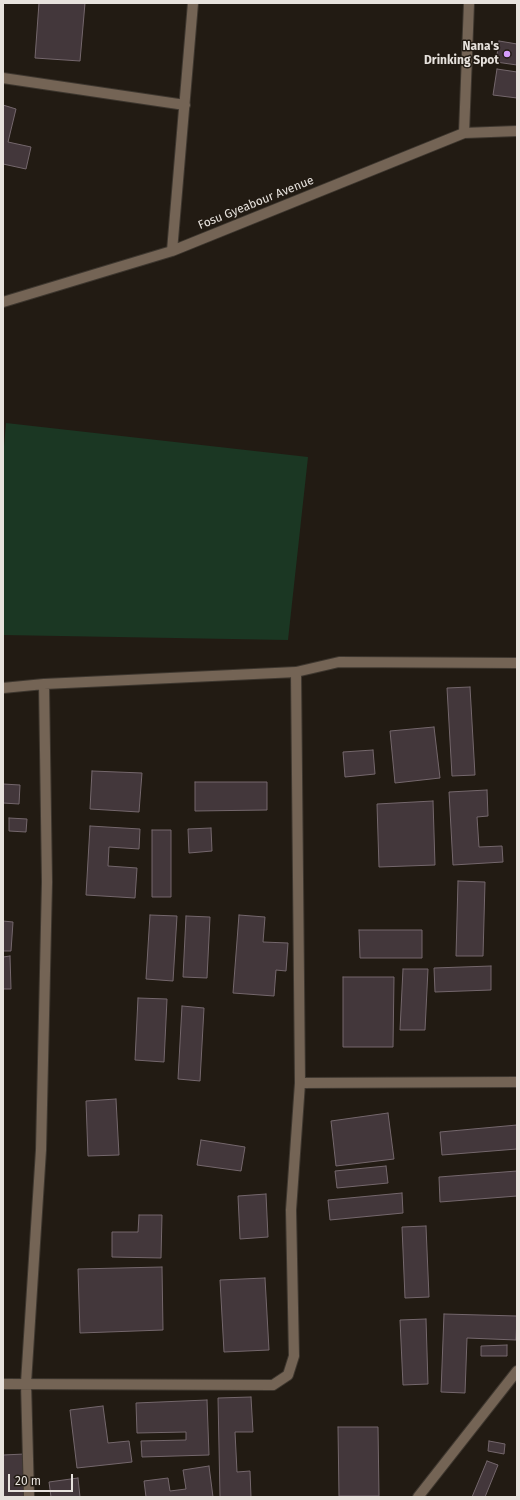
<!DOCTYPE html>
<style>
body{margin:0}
#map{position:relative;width:520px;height:1500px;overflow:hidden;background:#221b13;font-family:"Fira Sans",sans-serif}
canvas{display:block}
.frame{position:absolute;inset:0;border:4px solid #e7e2dd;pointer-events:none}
.scale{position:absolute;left:8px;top:1474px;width:65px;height:18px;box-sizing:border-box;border:2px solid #e7e2dd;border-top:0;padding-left:5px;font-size:12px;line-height:14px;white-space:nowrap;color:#e7e2dd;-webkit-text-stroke:3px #221b13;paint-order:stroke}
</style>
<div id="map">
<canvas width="520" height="1500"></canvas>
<div class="frame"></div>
<div class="scale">20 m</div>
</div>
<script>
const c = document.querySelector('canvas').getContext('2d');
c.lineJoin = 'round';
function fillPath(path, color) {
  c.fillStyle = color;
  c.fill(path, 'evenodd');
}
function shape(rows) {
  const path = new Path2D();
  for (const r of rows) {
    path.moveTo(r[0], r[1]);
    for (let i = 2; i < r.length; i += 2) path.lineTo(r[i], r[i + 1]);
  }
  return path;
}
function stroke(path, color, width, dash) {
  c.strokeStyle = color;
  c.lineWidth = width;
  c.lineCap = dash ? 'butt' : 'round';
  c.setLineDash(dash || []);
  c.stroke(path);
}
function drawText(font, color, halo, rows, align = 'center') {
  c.font = font + ' "Fira Sans",sans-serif';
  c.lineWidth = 3;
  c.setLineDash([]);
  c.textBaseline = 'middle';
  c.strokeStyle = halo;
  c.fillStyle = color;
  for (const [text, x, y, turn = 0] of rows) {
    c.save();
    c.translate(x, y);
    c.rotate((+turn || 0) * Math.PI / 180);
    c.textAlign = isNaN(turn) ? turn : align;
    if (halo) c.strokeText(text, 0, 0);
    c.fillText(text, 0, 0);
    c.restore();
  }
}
fillPath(shape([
 [6,423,308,457,288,640,3,635,3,458]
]), '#1b3723');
const building = shape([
 [39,3,85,3,80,61,35,58,39,3],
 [499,41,517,44,517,65,496,62,499,41],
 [497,69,517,72,517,98,493,95,497,69],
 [3,105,16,109,8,142,31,147,26,169,3,164,3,166,3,105],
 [470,687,475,775,452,776,447,688,470,687],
 [434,727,440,778,395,783,390,731,434,727],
 [373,750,375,774,345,777,343,752,373,750],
 [92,771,142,773,139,812,90,809,92,771],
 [195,782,267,782,267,810,195,811,195,782],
 [3,784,20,785,19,804,3,803,3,784],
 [487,790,488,816,477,817,479,847,502,846,503,862,453,865,449,792,487,790],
 [433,801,435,865,379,867,377,804,433,801],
 [9,818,27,819,26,832,9,831,9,818],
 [90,826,140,829,139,849,109,847,108,866,137,868,135,898,86,895,90,826],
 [211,828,212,851,189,853,188,829,211,828],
 [152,830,171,830,171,897,152,897,152,830],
 [458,881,485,882,483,956,456,956,458,881],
 [150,915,177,916,173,981,146,979,150,915],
 [239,915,265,917,263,942,288,943,286,971,276,970,274,996,233,993,239,915],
 [186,916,210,917,207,978,183,977,186,916],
 [3,921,13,922,11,951,3,951,3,921],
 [359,930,422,930,422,958,360,958,359,930],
 [10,956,11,989,3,989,3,957,10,956],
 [491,966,491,990,435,992,434,968,491,966],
 [403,969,428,969,425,1030,400,1030,403,969],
 [343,977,394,977,393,1047,343,1047,343,977],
 [138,998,167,999,164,1062,135,1060,138,998],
 [182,1006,204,1008,200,1081,178,1079,182,1006],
 [116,1099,119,1155,88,1156,86,1101,116,1099],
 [388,1113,394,1159,336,1166,331,1121,388,1113],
 [517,1125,517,1149,442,1155,440,1132,517,1125],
 [201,1140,245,1147,241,1171,197,1165,201,1140],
 [386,1166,388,1183,337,1188,335,1171,386,1166],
 [517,1171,517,1196,440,1202,439,1177,517,1171],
 [402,1193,403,1213,330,1220,328,1200,402,1193],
 [266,1194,268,1237,240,1239,238,1196,266,1194],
 [139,1215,162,1215,161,1258,112,1257,112,1232,138,1232,139,1215],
 [426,1226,429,1297,405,1298,402,1227,426,1226],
 [162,1267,163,1330,80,1333,78,1269,162,1267],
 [265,1278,269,1350,224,1352,220,1280,265,1278],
 [444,1314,517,1316,516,1340,467,1338,465,1393,441,1392,444,1314],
 [426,1319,428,1384,403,1385,400,1320,426,1319],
 [507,1345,507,1356,481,1356,481,1346,507,1345],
 [251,1397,253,1432,235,1432,237,1472,250,1471,251,1497,220,1497,218,1398,251,1397],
 [207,1400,209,1455,142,1457,141,1441,186,1440,186,1432,137,1433,136,1403,207,1400],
 [103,1406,108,1443,129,1441,132,1462,77,1468,70,1410,103,1406],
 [338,1427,378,1427,379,1496,339,1496,338,1427],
 [489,1441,505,1444,504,1454,488,1451,489,1441],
 [25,1454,26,1497,3,1497,3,1455,25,1454],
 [487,1461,498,1465,485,1497,472,1497,487,1461],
 [209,1466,213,1497,146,1497,144,1481,168,1478,170,1491,186,1489,183,1470,209,1466],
 [78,1478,80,1497,51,1497,49,1482,78,1478]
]);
fillPath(building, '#43373b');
stroke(building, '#74676c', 1);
const minor = shape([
 [3,78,185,105],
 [464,133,469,3],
 [172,251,193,3],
 [3,302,172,251,464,133,517,131],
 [296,672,339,662,517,663],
 [3,688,44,684,47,882,41,1150,26,1383,29,1497],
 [300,1083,517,1082],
 [3,1384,273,1385,288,1375,294,1356,291,1210,300,1083,296,672,44,684],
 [418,1497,517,1371]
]);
stroke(minor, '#3e372f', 12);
stroke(minor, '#746455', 10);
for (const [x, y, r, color] of [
 [507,54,4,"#d49cfb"]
]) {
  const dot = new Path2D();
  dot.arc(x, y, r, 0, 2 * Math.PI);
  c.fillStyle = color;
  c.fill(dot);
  stroke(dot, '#221b13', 1.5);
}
drawText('bold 12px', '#e7e2dd', '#221b13', [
 ["Nana's",499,47],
 ["Drinking Spot",499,61]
], 'right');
drawText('12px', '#e7e2dd', '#221b13', [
 ["Fosu Gyeabour Avenue",256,203,-22]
]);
</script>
